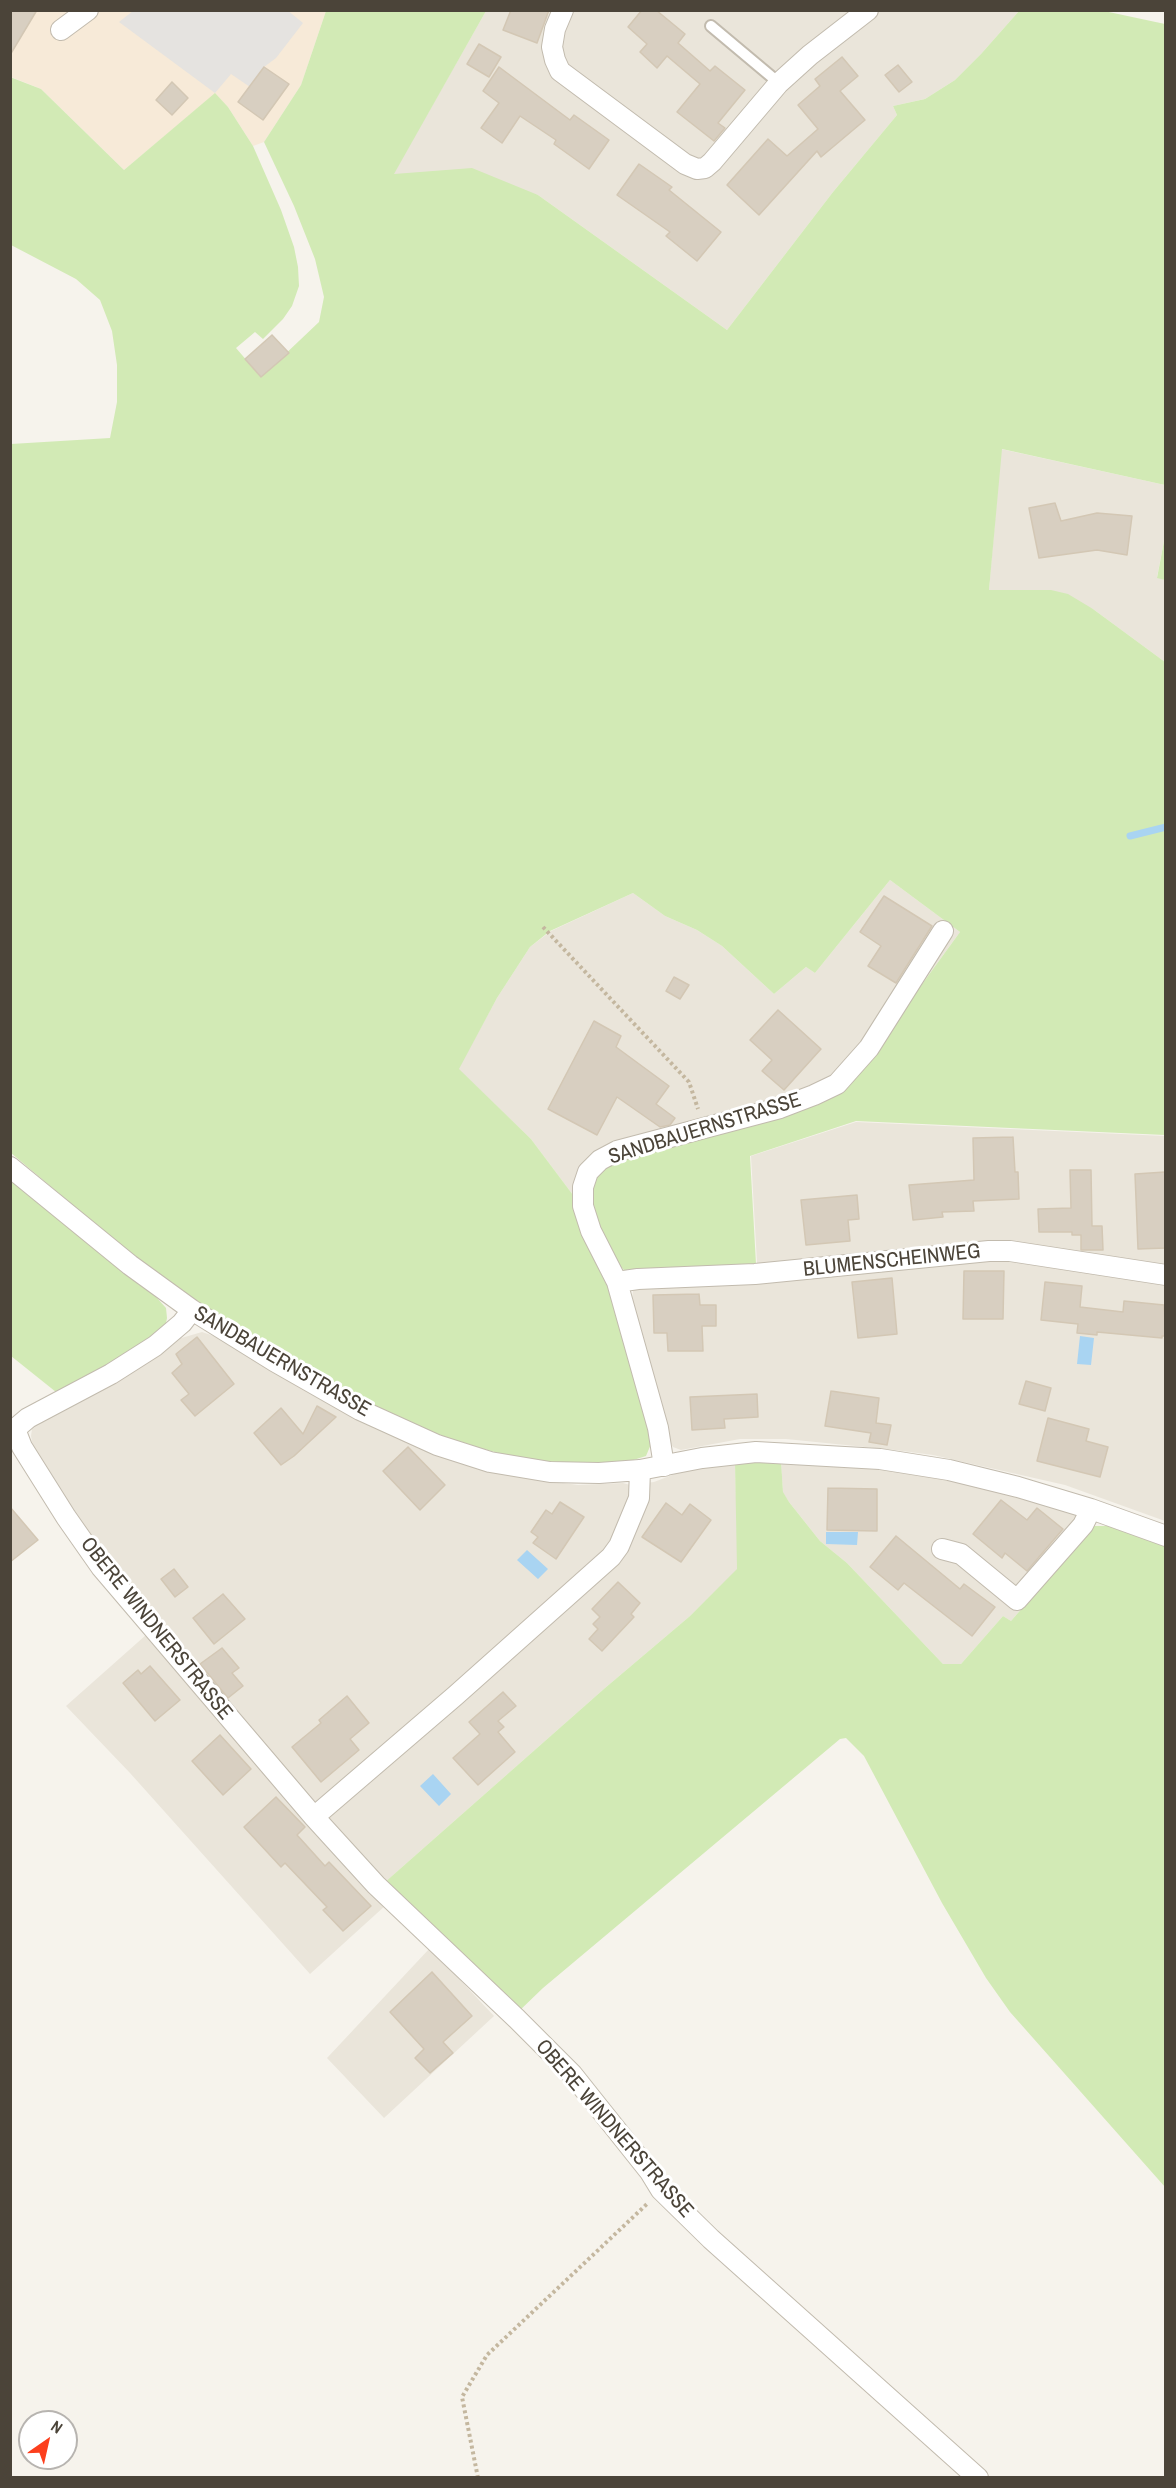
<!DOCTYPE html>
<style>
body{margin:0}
#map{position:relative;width:1176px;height:2488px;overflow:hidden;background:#f6f3ec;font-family:"Archivo Narrow",sans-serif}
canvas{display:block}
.frame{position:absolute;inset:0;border:12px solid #4b4439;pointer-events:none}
.north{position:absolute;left:18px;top:2410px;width:60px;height:60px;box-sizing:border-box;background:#fff;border:2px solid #b7b4b0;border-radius:50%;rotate:34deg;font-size:16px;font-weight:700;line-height:24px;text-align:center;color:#4b4439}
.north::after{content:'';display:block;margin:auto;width:21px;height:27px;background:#fc3f1d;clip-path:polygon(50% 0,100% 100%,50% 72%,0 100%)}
</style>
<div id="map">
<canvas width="1176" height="2488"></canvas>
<div class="frame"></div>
<div class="north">N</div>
</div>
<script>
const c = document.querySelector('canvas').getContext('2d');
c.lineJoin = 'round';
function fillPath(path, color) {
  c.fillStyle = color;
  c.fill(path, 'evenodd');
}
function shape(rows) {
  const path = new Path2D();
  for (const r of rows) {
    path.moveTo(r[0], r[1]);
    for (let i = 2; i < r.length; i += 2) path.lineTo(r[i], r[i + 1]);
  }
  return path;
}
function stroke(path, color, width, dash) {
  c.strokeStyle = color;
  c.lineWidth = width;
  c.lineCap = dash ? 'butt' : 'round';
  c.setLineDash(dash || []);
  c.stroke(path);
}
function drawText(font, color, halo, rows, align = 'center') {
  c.font = font + ' "Archivo Narrow",sans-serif';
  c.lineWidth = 6;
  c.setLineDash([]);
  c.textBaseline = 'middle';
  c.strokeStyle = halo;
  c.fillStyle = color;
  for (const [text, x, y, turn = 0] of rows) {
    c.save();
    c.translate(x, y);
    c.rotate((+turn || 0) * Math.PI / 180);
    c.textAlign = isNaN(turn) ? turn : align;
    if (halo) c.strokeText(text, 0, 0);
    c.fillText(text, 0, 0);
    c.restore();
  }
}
fillPath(shape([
 [486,11,1019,11,981,54,955,80,925,99,893,106,897,115,833,192,727,330,538,195,393,174],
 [1001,449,1165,485,1165,536,1157,577,1165,580,1165,662,1093,609,989,590],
 [890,880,960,932,859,1070,576,1199,531,1139,458,1069,497,998,530,947,551,931,633,893,665,916,697,930,722,946,774,994,806,967,815,973],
 [856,1122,1165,1136,1165,1521,1065,1485,933,1455,895,1450,786,1439,740,1439,681,1450,673,1447,668,1439,632,1298,633,1291,637,1287,758,1280,751,1156],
 [202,1332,226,1340,413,1444,449,1459,481,1469,519,1477,578,1485,623,1483,630,1485,654,1482,696,1466,735,1463,738,1569,690,1616,605,1688,384,1883,386,1905,310,1974,130,1773,66,1706,146,1635,74,1520,33,1447,31,1436,32,1429,36,1423,127,1373,178,1339],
 [781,1461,877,1466,968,1482,1069,1509,1093,1526,1011,1621,1003,1616,961,1664,943,1664,847,1563,820,1541,789,1502,783,1493],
 [430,1948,494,2016,384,2118,327,2058]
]), '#eae5da');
fillPath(shape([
 [10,11,326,11,301,85,264,142,253,146,228,107,215,94,124,170,41,89,11,77]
]), '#f7ead8');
fillPath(shape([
 [326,11,486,11,394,174,472,168,538,195,727,330,833,192,897,115,893,106,925,99,955,80,981,54,1019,11,1104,11,1165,24,1165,485,1002,449,989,590,1051,590,1068,594,1093,609,1165,662,1165,1135,856,1121,750,1156,756,1264,624,1270,614,1260,591,1207,591,1181,610,1160,805,1106,885,1035,960,932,890,880,815,973,806,967,774,994,722,946,697,930,665,916,633,893,550,931,530,947,497,998,459,1069,531,1139,576,1199,612,1288,654,1437,646,1456,627,1462,598,1465,557,1464,520,1459,451,1440,386,1412,301,1366,194,1301,112,1238,11,1153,11,444,110,438,117,402,117,365,112,331,100,300,76,279,11,245,10,77,41,89,124,170,215,93,228,107,253,146,281,210,294,247,298,267,299,286,292,306,283,319,263,339,255,332,236,348,261,377,319,322,324,297,315,259,294,206,264,142,301,85],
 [1165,536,1165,580,1157,578],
 [10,1177,157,1298,166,1308,167,1318,165,1328,143,1349,56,1392,11,1356],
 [781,1461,783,1492,789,1502,820,1541,847,1563,943,1664,961,1664,1003,1616,1011,1621,1093,1526,1112,1526,1165,1544,1165,2187,1010,2012,986,1978,942,1903,864,1756,846,1738,840,1739,543,1988,516,2014,384,1883,605,1688,690,1616,737,1569,735,1463]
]), '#d2eab5');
fillPath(shape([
 [287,10,303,23,276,58,264,67,250,87,231,74,215,93,119,22,133,11]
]), '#e5e3e0');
fillPath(shape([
 [1080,1336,1094,1338,1091,1365,1077,1364],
 [826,1532,858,1532,857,1545,826,1544],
 [527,1550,548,1569,538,1579,517,1560],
 [433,1774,451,1794,439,1806,420,1786]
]), '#a9d4f2');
stroke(shape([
 [1130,836,1166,827]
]), '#a9d4f2', 7);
const building = shape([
 [10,10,37,10,10,55,10,10],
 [511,10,549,10,537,43,503,30,511,10],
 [642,10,656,10,685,34,678,43,710,71,715,66,745,90,718,123,725,128,714,141,677,112,700,84,667,56,657,68,640,52,647,44,628,27,642,10],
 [479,44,501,57,489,77,467,64,479,44],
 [842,57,858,76,840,91,865,120,821,157,817,151,759,215,727,185,768,139,787,156,818,129,798,105,820,86,815,79,842,57],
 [898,65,912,82,899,92,885,75,898,65],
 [264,67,289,84,263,120,238,102,264,67],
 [499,67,570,120,574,115,609,140,589,169,554,144,556,140,520,116,502,143,481,128,499,103,483,91,499,67],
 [172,82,188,98,172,115,156,100,172,82],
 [639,164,672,187,669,190,721,232,697,261,666,236,670,232,617,195,639,164],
 [272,335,289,353,261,377,245,359,272,335],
 [1055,503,1061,521,1097,513,1132,516,1127,555,1097,550,1039,558,1029,508,1055,503],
 [884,896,932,926,896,983,868,966,881,946,860,932,884,896],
 [674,977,689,985,680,999,666,991,674,977],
 [778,1010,821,1049,784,1090,762,1071,772,1060,750,1040,778,1010],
 [594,1021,621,1036,616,1047,669,1086,656,1104,675,1118,670,1125,660,1127,617,1097,597,1135,548,1109,594,1021],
 [1013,1137,1015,1172,1018,1172,1019,1199,973,1201,974,1211,942,1212,943,1217,913,1220,909,1185,974,1180,973,1138,1013,1137],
 [1070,1170,1091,1170,1092,1226,1102,1226,1103,1250,1081,1250,1081,1235,1072,1235,1072,1232,1039,1232,1038,1209,1071,1208,1070,1170],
 [1165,1172,1166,1248,1138,1249,1135,1174,1165,1172],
 [857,1195,859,1219,848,1220,850,1241,806,1245,801,1200,857,1195],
 [964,1271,1004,1271,1003,1319,963,1319,964,1271],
 [892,1278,897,1334,858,1338,852,1282,892,1278],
 [1045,1282,1082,1286,1080,1307,1123,1312,1124,1301,1164,1305,1166,1336,1162,1336,1162,1338,1097,1332,1097,1335,1077,1333,1078,1324,1041,1320,1045,1282],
 [699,1294,700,1305,716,1305,716,1326,702,1326,703,1351,668,1351,667,1333,654,1333,653,1295,699,1294],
 [197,1337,234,1384,195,1416,181,1400,189,1394,172,1373,182,1364,176,1354,197,1337],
 [1026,1381,1051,1388,1045,1411,1019,1404,1026,1381],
 [831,1391,879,1398,876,1423,891,1425,887,1445,869,1442,871,1433,825,1426,831,1391],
 [757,1394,758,1417,724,1419,725,1428,692,1430,690,1397,757,1394],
 [317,1406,336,1417,294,1456,281,1465,254,1433,281,1408,303,1434,317,1406],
 [1048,1418,1089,1429,1086,1441,1108,1447,1100,1477,1037,1461,1048,1418],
 [408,1447,445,1485,420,1510,383,1471,408,1447],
 [828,1488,877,1489,877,1531,827,1530,828,1488],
 [1001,1500,1027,1520,1037,1508,1063,1529,1027,1571,1005,1553,1002,1558,973,1534,1001,1500],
 [560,1502,584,1517,556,1559,533,1543,538,1537,531,1532,546,1510,552,1514,560,1502],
 [666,1503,682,1515,690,1504,711,1520,681,1562,642,1537,666,1503],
 [10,1507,38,1540,10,1562,10,1507],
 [896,1536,960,1589,964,1584,995,1607,972,1636,904,1583,898,1590,870,1567,896,1536],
 [174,1569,188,1587,175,1597,161,1579,174,1569],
 [618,1582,640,1603,631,1614,634,1617,602,1651,589,1639,598,1629,593,1624,600,1617,592,1609,618,1582],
 [223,1594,245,1619,214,1644,193,1618,223,1594],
 [222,1648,239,1668,232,1673,243,1686,228,1698,200,1664,222,1648],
 [150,1666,180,1700,155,1721,123,1683,138,1670,141,1674,150,1666],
 [503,1692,516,1706,498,1721,504,1727,498,1732,515,1752,478,1785,453,1758,480,1734,469,1722,503,1692],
 [347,1696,369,1723,350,1739,359,1750,321,1782,292,1747,321,1723,319,1720,347,1696],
 [220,1735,251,1769,223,1795,192,1761,220,1735],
 [276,1797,305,1827,297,1835,325,1866,329,1862,371,1906,343,1931,323,1910,327,1907,285,1863,281,1867,244,1827,276,1797],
 [432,1972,472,2016,443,2042,453,2053,430,2073,415,2058,424,2049,390,2012,432,1972]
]);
fillPath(building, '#d8cfc1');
stroke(building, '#d3c7b4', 1.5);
const lane = shape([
 [711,26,779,83]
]);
const street = shape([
 [563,10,555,29,552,47,555,60,560,71,685,164,697,169,705,168,712,162,779,83,810,55,868,10],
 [61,30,88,10],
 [10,1167,130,1265,192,1310,274,1361,360,1410,437,1445,490,1462,550,1472,599,1473,640,1470,702,1458,756,1452,880,1459,949,1470,1018,1487,1091,1509,1166,1536],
 [617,1282,638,1279,755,1274,989,1251,1010,1251,1166,1275],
 [192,1310,182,1323,155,1346,111,1374,28,1418,15,1429,22,1447,66,1517,101,1567,314,1817,376,1885,517,2019,572,2074,650,2172,661,2190,711,2239,978,2478],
 [664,1466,658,1428,617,1282,591,1231,583,1206,583,1187,588,1172,600,1160,617,1151,780,1108,814,1095,837,1084,869,1048,943,931],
 [942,1549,961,1554,1017,1600,1083,1525,1091,1509],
 [314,1817,455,1696,611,1557,619,1546,639,1498,640,1470]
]);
stroke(lane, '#c2bbae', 14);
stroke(street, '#c2bbae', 22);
stroke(shape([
 [543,927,689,1082,698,1109],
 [478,2478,462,2397,487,2355,648,2203]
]), '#c4b79f', 4, [3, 3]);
stroke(lane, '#fff', 10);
stroke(street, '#fff', 20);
drawText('21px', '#4b4439', '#fff', [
 ["SANDBAUERNSTRASSE",705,1129,-17],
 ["BLUMENSCHEINWEG",892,1261,-6],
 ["SANDBAUERNSTRASSE",282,1362,30],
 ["OBERE WINDNERSTRASSE",156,1629,51],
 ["OBERE WINDNERSTRASSE",614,2129,49]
]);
</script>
